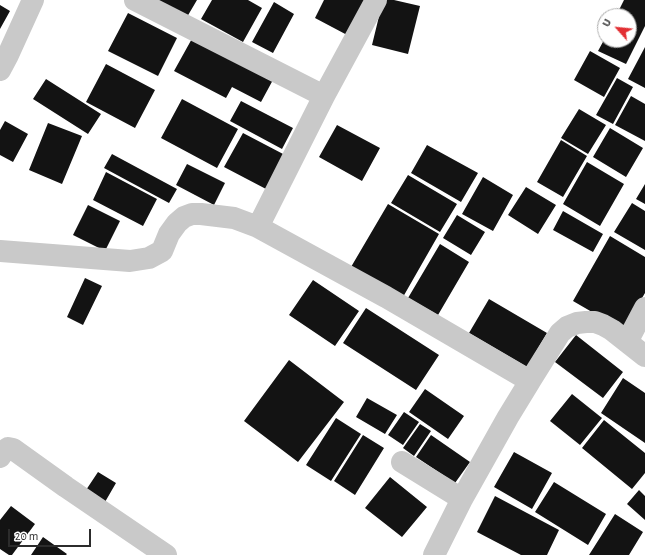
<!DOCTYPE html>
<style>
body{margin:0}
#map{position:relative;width:645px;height:555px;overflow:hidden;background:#fff;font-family:"Alegreya Sans",sans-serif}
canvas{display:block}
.north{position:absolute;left:597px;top:8px;width:40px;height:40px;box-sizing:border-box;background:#fff;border:1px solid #ababab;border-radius:50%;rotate:297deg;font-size:11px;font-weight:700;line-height:16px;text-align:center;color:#2c2c2c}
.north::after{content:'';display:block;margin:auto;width:14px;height:18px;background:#e22f33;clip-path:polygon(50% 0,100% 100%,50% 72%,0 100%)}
.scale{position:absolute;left:8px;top:529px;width:83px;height:18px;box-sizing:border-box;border:2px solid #2c2c2c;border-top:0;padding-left:5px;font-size:12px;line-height:14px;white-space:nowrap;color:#2c2c2c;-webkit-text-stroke:3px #fff;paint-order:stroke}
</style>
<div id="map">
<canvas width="645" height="555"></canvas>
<div class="north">U</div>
<div class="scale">20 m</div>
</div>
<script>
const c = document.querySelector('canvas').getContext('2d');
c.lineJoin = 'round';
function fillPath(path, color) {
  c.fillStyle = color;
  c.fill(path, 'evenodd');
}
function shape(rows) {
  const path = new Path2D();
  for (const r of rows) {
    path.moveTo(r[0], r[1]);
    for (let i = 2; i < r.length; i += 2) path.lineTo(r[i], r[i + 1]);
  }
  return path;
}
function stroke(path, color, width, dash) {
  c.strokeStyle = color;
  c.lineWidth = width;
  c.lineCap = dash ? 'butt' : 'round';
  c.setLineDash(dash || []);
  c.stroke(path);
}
fillPath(shape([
 [156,0,197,0,187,17],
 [212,0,248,0,262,8,243,42,201,19],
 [324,0,369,0,349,36,315,18],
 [383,0,394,0,420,6,408,54,372,45],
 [624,0,645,0,645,26,626,64,598,51,604,40,629,40,629,16,616,16],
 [274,2,294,14,273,53,252,42],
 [0,5,10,11,0,29],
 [128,13,177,38,158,76,108,51],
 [194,35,274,78,261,102,232,87,226,98,174,71],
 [645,47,645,88,628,79],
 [590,51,620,68,604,97,574,80],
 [106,64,155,90,135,128,86,102],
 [617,78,633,87,613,124,596,115],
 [46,79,101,114,88,134,33,99],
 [631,96,645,104,645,141,615,125],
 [182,99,238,129,217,168,161,138],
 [241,101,293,128,282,149,230,121],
 [579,109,606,125,588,154,561,138],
 [5,121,28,134,13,162,0,155,0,130],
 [48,123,82,136,62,184,29,170],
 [337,125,380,148,362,181,319,157],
 [610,128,643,148,626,177,593,157],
 [243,133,285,155,266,189,224,167],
 [561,140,587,156,563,197,537,182],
 [427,145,478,173,461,202,411,173],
 [112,154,177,189,169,203,104,168],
 [587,162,624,184,600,226,563,204],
 [187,164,225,183,214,205,176,185],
 [106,172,157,199,143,226,93,200],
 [408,175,457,204,440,232,391,203],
 [483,177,513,195,493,231,462,214],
 [645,184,645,204,636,199],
 [526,187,556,205,538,234,508,215],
 [632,203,645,211,645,250,614,232],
 [388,204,439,234,403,297,351,267],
 [88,205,120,221,105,251,73,235],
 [563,211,603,234,593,252,553,230],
 [457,215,485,232,471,255,443,238],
 [610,236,645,257,645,293,623,330,573,301],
 [440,244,469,262,438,315,408,298],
 [85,278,102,286,83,325,67,317],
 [313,280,359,311,335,346,289,315],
 [489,299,547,333,527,367,469,333],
 [366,308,439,355,416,390,343,343],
 [576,335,623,372,603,398,555,362],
 [289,360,344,402,298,462,244,421],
 [623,378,645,393,645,443,601,413],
 [425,389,464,416,448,439,409,412],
 [572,394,602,418,580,445,550,421],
 [367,398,397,415,385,434,356,417],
 [404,412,419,422,403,445,388,435],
 [336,418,361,434,331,481,306,465],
 [604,420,645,453,645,473,632,489,582,448],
 [420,424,431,431,414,456,403,448],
 [363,435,384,448,355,495,334,481],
 [431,435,470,462,455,483,416,457],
 [514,452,552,473,532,509,494,487],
 [98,472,116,483,105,502,86,490],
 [390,477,427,507,402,537,365,508],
 [554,482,606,514,588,545,535,512],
 [639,490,645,496,645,520,627,504],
 [495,496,559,530,547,555,521,555,477,532],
 [11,506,35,524,12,555,9,555,0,549,0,520],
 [615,514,643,532,629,555,589,555],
 [43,537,67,554,66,555,31,555]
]), '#131313');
stroke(shape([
 [135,0,324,96],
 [0,70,8,55,33,0],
 [258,227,324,96,376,0],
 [0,251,130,261,149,258,162,251,169,234,177,223,184,217,192,214,201,214,234,218,258,227,386,297,530,381,560,333,567,327,577,323,586,322,595,322,603,325,612,330,645,356],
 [627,342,645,308],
 [0,457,4,451,8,448,13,449,66,487,166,555],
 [402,462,462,499],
 [434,555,462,499,508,417,530,381]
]), '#c9c9c9', 22);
</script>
